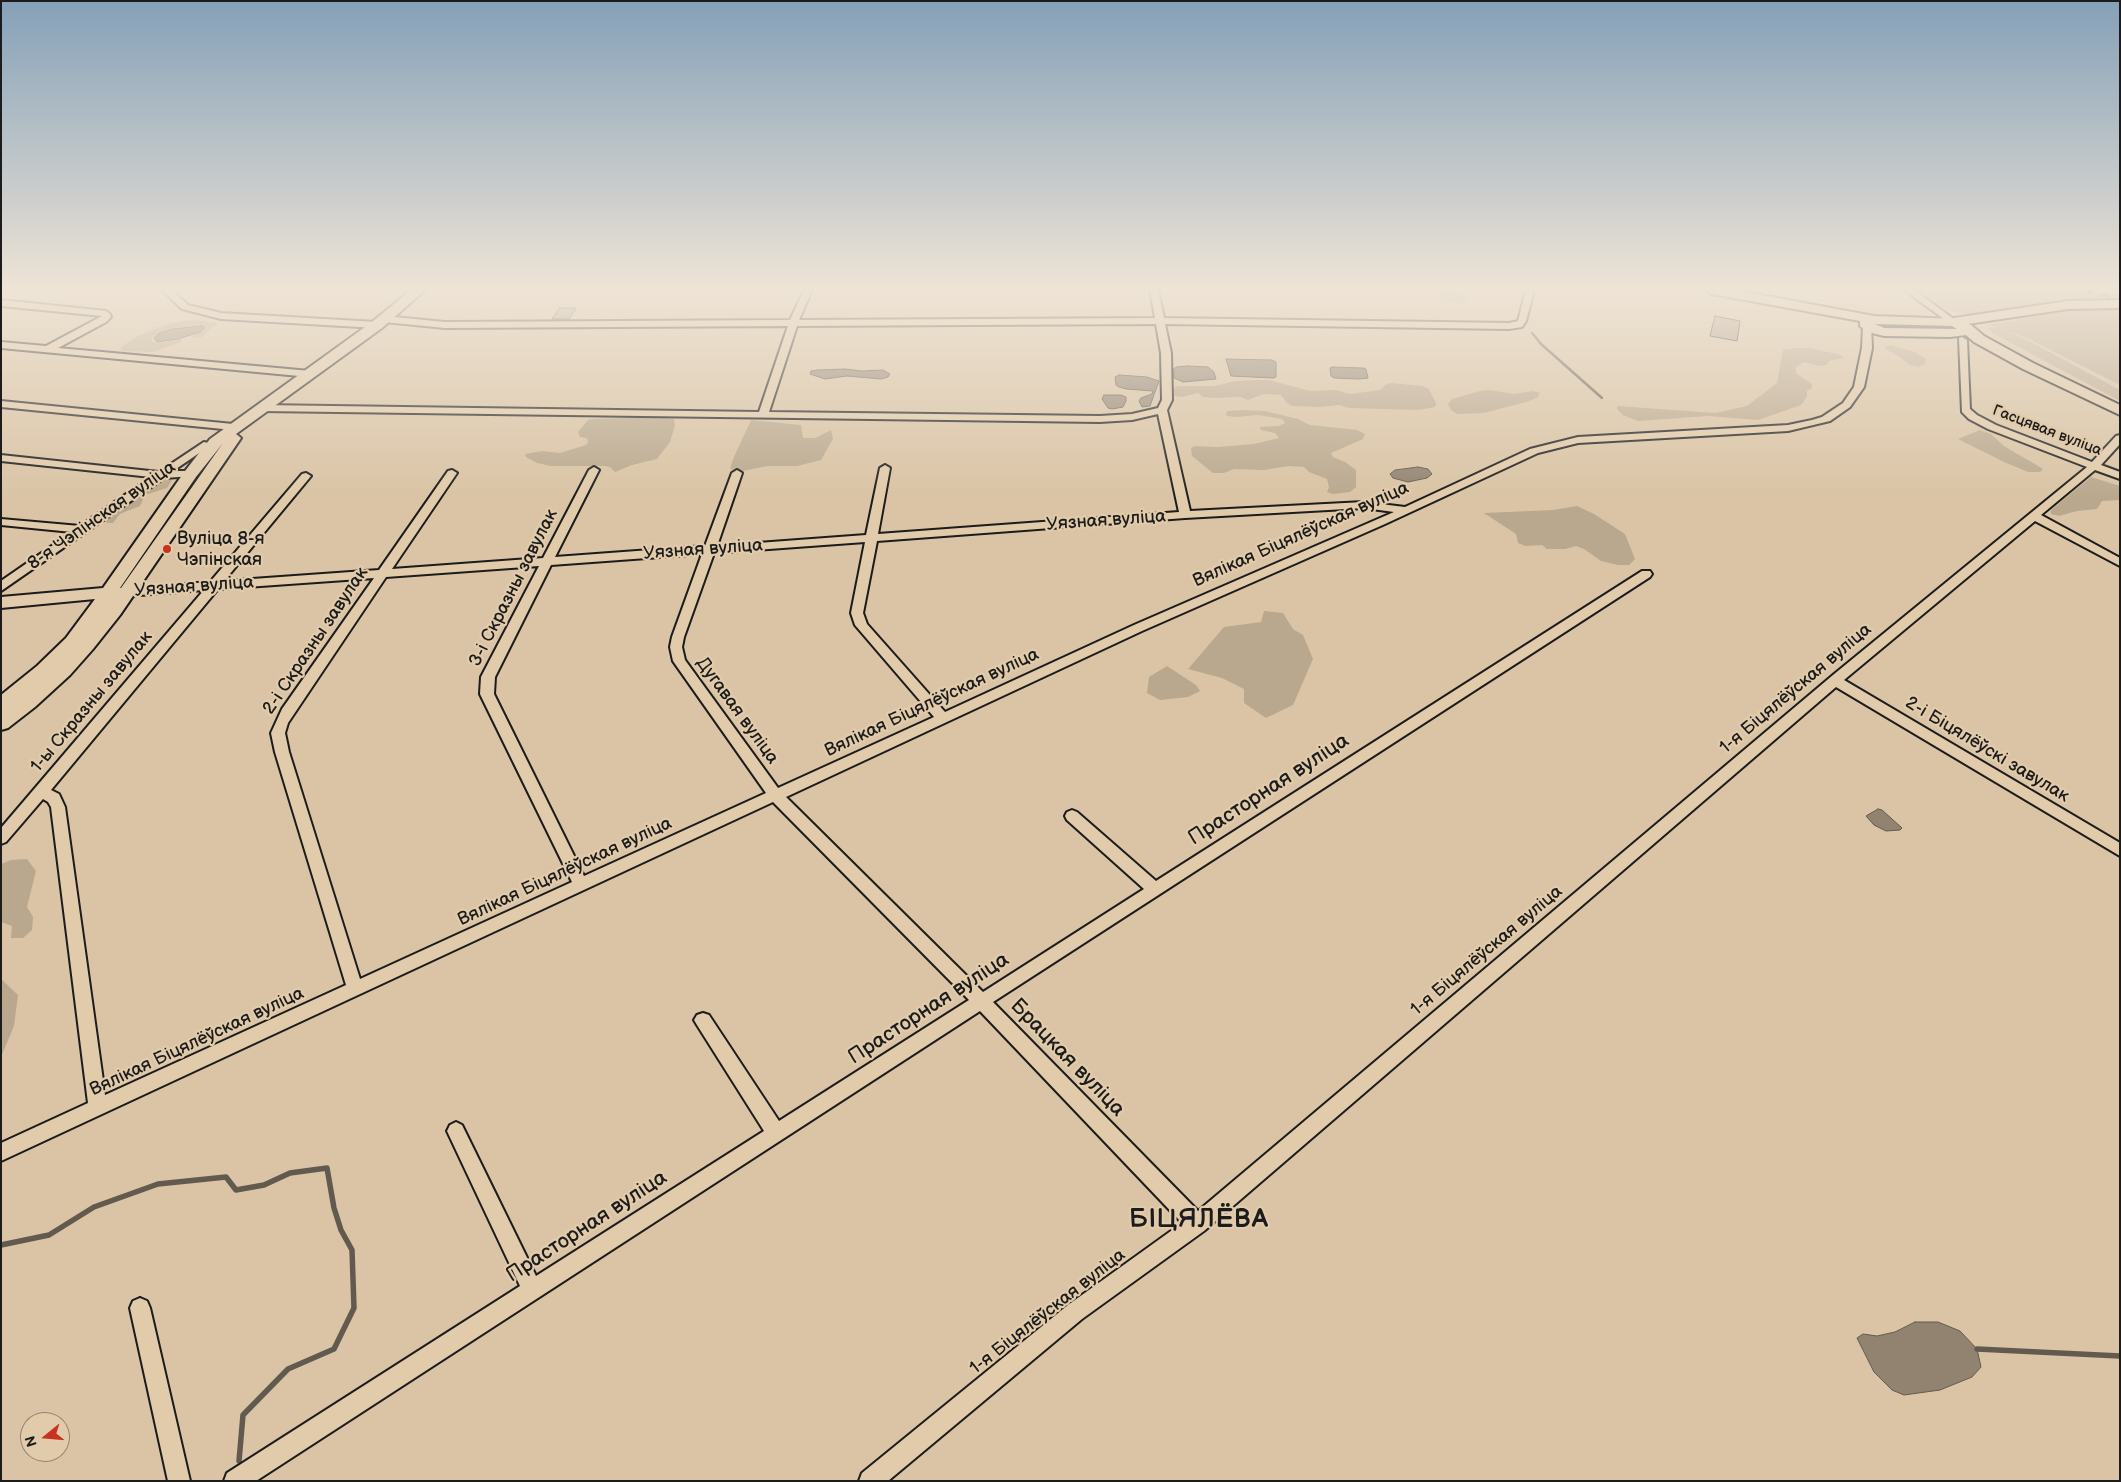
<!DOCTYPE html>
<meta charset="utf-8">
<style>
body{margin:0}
#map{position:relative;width:2121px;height:1482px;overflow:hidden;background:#dac4a5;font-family:"Balsamiq Sans",sans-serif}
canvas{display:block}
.frame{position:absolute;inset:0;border:2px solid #1c1c1c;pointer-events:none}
.north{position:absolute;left:20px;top:1412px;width:50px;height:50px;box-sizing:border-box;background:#e2cbab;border:1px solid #938572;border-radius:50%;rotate:253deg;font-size:14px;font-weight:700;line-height:20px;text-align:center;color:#1c1c1c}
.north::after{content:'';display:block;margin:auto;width:18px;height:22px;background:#c8321e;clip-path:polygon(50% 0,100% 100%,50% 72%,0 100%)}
</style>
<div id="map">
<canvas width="2121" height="1482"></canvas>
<div class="frame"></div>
<div class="north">N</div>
</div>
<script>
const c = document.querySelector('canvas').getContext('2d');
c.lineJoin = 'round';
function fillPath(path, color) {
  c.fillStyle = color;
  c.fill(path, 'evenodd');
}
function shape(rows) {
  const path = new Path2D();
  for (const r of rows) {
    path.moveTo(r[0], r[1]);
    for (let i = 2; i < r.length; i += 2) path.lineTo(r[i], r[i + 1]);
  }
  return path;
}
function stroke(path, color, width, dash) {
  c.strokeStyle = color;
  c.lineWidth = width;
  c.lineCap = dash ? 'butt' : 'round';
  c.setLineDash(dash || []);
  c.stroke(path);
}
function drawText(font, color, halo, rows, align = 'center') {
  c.font = font + ' "Balsamiq Sans",sans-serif';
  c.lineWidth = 4.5;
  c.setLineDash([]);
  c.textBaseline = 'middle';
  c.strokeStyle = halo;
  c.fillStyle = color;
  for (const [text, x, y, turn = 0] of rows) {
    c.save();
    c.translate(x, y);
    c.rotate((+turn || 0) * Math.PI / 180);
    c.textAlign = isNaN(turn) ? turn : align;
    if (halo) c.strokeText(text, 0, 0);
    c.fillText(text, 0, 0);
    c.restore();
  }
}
fillPath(shape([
 [1918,290,2061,290,2120,300,2120,302,2066,302,1970,315,1946,310],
 [1443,291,1461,292,1467,301,1461,304,1447,302,1441,298,1439,294],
 [2082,308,2120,308,2120,385,2029,339,2000,328,2027,340,2120,390,2120,401,1992,333,1989,328,1997,327,1987,325],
 [197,320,218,323,200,338,191,337,207,328,205,325,172,328,159,333,154,336,151,339,153,342,160,343,182,339,181,342,154,352,122,351,120,348,134,338,164,325,182,321],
 [1890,345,1915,352,1926,359,1925,364,1918,367,1910,365,1897,355,1887,350,1885,347],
 [1796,348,1810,348,1841,355,1844,358,1829,361,1827,365,1819,366,1804,362,1796,367,1796,373,1812,384,1812,388,1807,391,1807,396,1805,400,1801,405,1758,420,1708,416,1638,421,1623,415,1617,409,1617,406,1716,413,1747,406,1777,383,1783,350],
 [1251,380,1269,380,1310,391,1336,390,1350,394,1380,390,1385,385,1391,383,1423,386,1429,389,1436,403,1435,407,1419,410,1349,408,1339,405,1320,407,1292,406,1287,403,1281,395,1264,394,1248,400,1240,397,1215,398,1203,397,1198,393,1182,397,1174,396,1172,393,1172,389,1178,386,1215,386,1235,381],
 [1489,390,1514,394,1533,391,1540,393,1537,398,1526,402,1484,413,1457,414,1451,410,1448,404,1452,399,1480,391],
 [1241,410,1265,411,1298,419,1310,425,1357,430,1365,434,1363,439,1331,453,1333,457,1345,462,1356,470,1356,487,1350,492,1333,494,1327,492,1329,487,1327,479,1309,472,1304,467,1289,466,1264,470,1234,469,1224,473,1213,473,1192,456,1191,448,1195,446,1217,447,1254,444,1279,438,1275,433,1261,430,1260,427,1279,426,1285,423,1282,419,1258,415,1236,417,1227,416,1226,414,1227,411],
 [653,417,674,419,675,425,670,442,657,459,632,465,615,472,610,467,605,466,551,466,537,463,526,457,525,454,542,451,560,453,586,445,588,442,587,438,580,437,578,432,588,420,593,419],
 [751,420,801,425,803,438,815,438,831,430,833,439,821,460,797,466,768,466,742,471,730,469,733,459],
 [1980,430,1991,434,2004,446,2043,469,2040,472,2028,472,2004,462,1958,439],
 [2091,477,2120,486,2120,500,2102,501,2097,509,2077,511,2059,516,2051,514,2051,510],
 [168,478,172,481,167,488,145,495,140,506,127,511,120,514,113,523,107,523,106,521,110,516,126,507,128,502,158,480],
 [1577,506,1594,514,1625,534,1635,559,1629,565,1618,565,1601,561,1584,549,1576,546,1565,549,1547,549,1542,545,1525,546,1518,543,1516,534,1484,513,1553,510],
 [1264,611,1283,613,1293,629,1303,635,1313,659,1293,705,1266,718,1244,703,1244,689,1222,678,1188,669,1224,627,1261,622],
 [1167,666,1196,685,1200,691,1188,697,1160,700,1147,693,1149,677],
 [27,859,36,871,27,907,33,917,32,930,23,938,11,938,12,926,1,922,1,864,11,860],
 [1,979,18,995,14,1026,1,1057]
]), '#baa88e');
const water = shape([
 [201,326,204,326,205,328,200,332,178,339,157,342,154,338,158,334,172,329,201,326],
 [1226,359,1272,360,1276,362,1276,377,1273,378,1231,376,1226,359],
 [1188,366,1208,367,1214,372,1216,379,1183,382,1174,378,1173,370,1176,367,1188,366],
 [1332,367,1363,368,1366,369,1368,378,1359,379,1334,378,1331,376,1330,368,1332,367],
 [845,369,862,371,883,370,890,374,888,377,881,379,847,376,825,379,810,374,811,371,817,370,845,369],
 [1119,375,1147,377,1159,381,1150,406,1142,407,1139,401,1141,398,1152,394,1153,391,1126,389,1119,387,1116,385,1115,377,1119,375],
 [1104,395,1121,395,1126,397,1126,401,1123,407,1112,409,1108,408,1102,399,1104,395],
 [1418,467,1428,469,1432,474,1427,478,1408,482,1393,478,1390,474,1395,470,1418,467],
 [1878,809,1882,810,1902,828,1900,830,1886,831,1874,825,1866,816,1878,809],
 [1915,1322,1938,1322,1960,1331,1977,1349,1981,1367,1972,1377,1940,1390,1904,1395,1892,1390,1874,1372,1857,1338,1863,1334,1877,1336,1895,1332,1915,1322]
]);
fillPath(water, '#928371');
stroke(water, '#635a4f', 1);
stroke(shape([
 [1532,333,1541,344,1602,398]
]), '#635a4f', 2.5);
stroke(shape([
 [1,1245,49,1235,94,1207,158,1184,226,1177,236,1190,264,1185,290,1173,327,1168,334,1208,341,1230,352,1250,354,1308,334,1349,288,1369,243,1415,239,1461],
 [1977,1349,2120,1356]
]), '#635a4f', 5.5);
const building = shape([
 [560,308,576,308,569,319,552,319,560,308],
 [1715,316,1740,321,1737,341,1710,336,1715,316]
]);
fillPath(building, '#a4957f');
stroke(building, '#1c1c1c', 1);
const minor = shape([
 [162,290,172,290,188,305,221,313,377,322,381,325,377,328,221,319,182,309,162,290],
 [804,290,812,290,799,320,1155,318,1150,290,1158,290,1164,318,1509,323,1518,321,1526,290,1534,290,1526,321,1522,327,1509,329,1165,324,1171,353,1172,400,1167,410,1190,511,1364,502,1405,507,1530,449,1578,437,1788,425,1812,420,1822,417,1843,403,1854,387,1862,348,1863,326,1867,323,1871,326,1872,348,1864,387,1850,407,1830,421,1788,431,1578,443,1538,453,1385,524,1142,631,786,797,983,992,1144,889,1067,820,1065,816,1067,812,1072,810,1077,812,1156,881,1642,571,1650,571,1652,574,1650,577,993,1002,1198,1211,1833,675,2087,467,1988,429,1969,419,1962,412,1959,338,1962,337,1967,340,1970,409,1977,415,1996,425,2092,462,2116,436,2120,435,2120,444,2101,465,2120,472,2120,479,2095,470,2041,515,2120,558,2120,566,2035,521,1844,680,2120,843,2120,856,1836,687,1204,1231,1082,1319,888,1481,859,1481,862,1473,1068,1305,1182,1223,980,1011,256,1481,224,1481,227,1473,520,1286,447,1131,450,1125,456,1122,462,1125,536,1276,764,1131,697,1025,694,1020,697,1015,703,1013,709,1015,779,1121,969,1000,773,802,1,1161,1,1143,88,1103,51,807,48,802,43,799,6,842,1,844,1,828,204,590,126,596,120,592,122,589,210,582,302,474,306,473,311,476,224,581,379,570,448,471,452,470,457,473,392,569,543,558,589,470,594,467,599,470,555,557,705,546,732,473,737,470,742,473,717,546,866,535,880,468,885,465,890,468,878,534,1179,512,1158,414,1132,420,1100,422,261,411,256,408,261,405,759,412,788,326,445,328,384,322,380,319,384,316,445,322,790,320,804,290],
 [1156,324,1161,353,1162,400,1158,408,1132,414,1100,416,769,412,797,326,1156,324],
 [1364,508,1394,512,1134,625,945,712,867,624,863,613,877,541,1185,518,1364,508],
 [865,542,851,613,855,625,934,717,778,788,685,660,682,647,684,637,714,553,865,542],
 [702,554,672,637,670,647,673,661,766,793,584,876,494,694,495,677,551,565,702,554],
 [539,566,481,677,480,694,572,882,360,979,289,752,285,733,288,723,386,577,539,566],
 [374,578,282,709,271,733,275,752,346,985,105,1095,65,807,59,794,51,790,218,589,374,578],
 [1904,290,1914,290,1958,322,1957,324,1951,324,1904,290],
 [1,300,106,311,110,314,111,317,106,322,58,348,310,371,315,374,310,377,1,348,1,342,46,346,102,316,1,306,1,300],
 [1,401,233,424,238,427,233,430,1,407,1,401],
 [204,442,208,443,209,445,208,447,173,471,190,471,195,474,194,476,164,478,1,591,1,581,72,532,1,525,1,519,80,526,151,477,1,461,1,455,159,472,204,442],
 [140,1298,147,1301,150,1308,190,1481,168,1481,130,1308,133,1301,140,1298]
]);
const secondary = shape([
 [411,290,425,290,382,328,236,434,241,438,120,615,93,649,70,675,35,707,8,728,1,730,1,695,37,666,66,638,95,599,1,608,1,597,103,588,185,471,210,439,372,322,411,290],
 [223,443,121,588,120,588,196,477,223,443],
 [1706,290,1735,290,1874,316,1959,319,1971,325,1984,336,2033,363,2120,405,2120,415,2023,369,1974,342,1966,335,1950,337,1884,336,1868,332,1860,326,1860,321,1712,294,1706,290],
 [1875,324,1952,326,1957,329,1884,328,1875,324]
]);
const primary = shape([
 [2120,300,2120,308,2068,309,1954,326,1947,322,1954,318,2068,301,2120,300]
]);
stroke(minor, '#1c1c1c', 4);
stroke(secondary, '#1c1c1c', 4);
stroke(primary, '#1c1c1c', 4);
fillPath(minor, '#e2cbab');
fillPath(secondary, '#e2cbab');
fillPath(primary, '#e2cbab');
const rail = shape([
 [2078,290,2120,298]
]);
stroke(rail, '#1c1c1c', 4);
stroke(rail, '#e2cbab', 2.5, [8]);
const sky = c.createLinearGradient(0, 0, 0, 498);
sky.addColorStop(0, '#85a0b8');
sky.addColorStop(0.58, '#eee4d6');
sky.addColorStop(1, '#eee4d600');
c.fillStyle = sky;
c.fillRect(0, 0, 2121, 498);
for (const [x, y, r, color] of [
 [167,549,5,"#c8321e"]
]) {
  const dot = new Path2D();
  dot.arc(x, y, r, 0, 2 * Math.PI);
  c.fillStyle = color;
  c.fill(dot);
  stroke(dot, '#e2cbab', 2);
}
drawText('15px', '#1c1c1c', '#e2cbab', [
 ["Гасцявая вуліца",2047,431,21]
]);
drawText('18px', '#1c1c1c', '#e2cbab', [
 ["8-я Чэпінская вуліца",102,516,-35],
 ["Уязная вуліца",1106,521,-4],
 ["Вялікая Біцялёўская вуліца",1301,535,-24],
 ["Уязная вуліца",703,550,-4],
 ["Уязная вуліца",194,587,-4],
 ["3-і Скразны завулак",514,588,-63],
 ["2-і Скразны завулак",316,641,-56],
 ["1-я Біцялёўская вуліца",1796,689,-40],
 ["1-ы Скразны завулак",92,702,-50],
 ["Вялікая Біцялёўская вуліца",932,703,-25],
 ["Дугавая вуліца",737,711,54],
 ["2-і Біцялёўскі завулак",1987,750,31],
 ["Вялікая Біцялёўская вуліца",565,872,-25],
 ["1-я Біцялёўская вуліца",1487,951,-40],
 ["Вялікая Біцялёўская вуліца",197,1042,-25],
 ["1-я Біцялёўская вуліца",1048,1312,-38]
]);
drawText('18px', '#1c1c1c', '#e2cbab', [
 ["Вуліца 8-я",177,539],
 ["Чэпінская",177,560]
], 'left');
drawText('21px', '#1c1c1c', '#e2cbab', [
 ["Прасторная вуліца",1269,790,-33],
 ["Прасторная вуліца",929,1009,-33],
 ["Брацкая вуліца",1067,1058,46],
 ["Прасторная вуліца",587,1227,-33]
]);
c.letterSpacing = '1px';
drawText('bold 26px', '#1c1c1c', '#e2cbab', [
 ["БІЦЯЛЁВА",1199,1220]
]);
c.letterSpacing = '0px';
</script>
